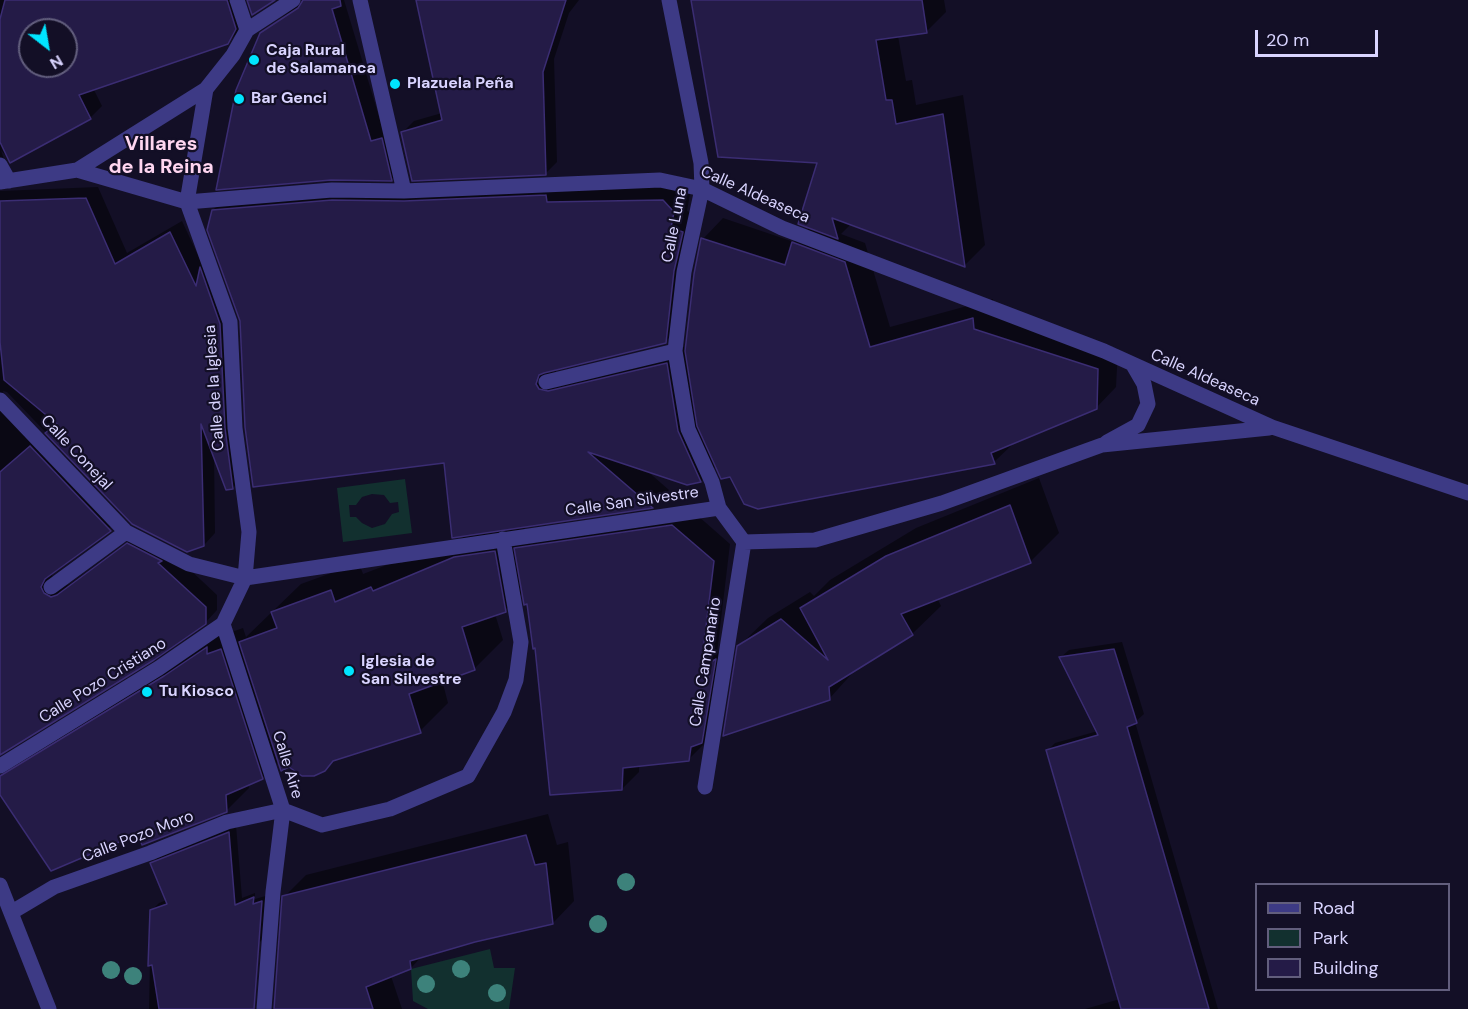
<!DOCTYPE html>
<meta charset="utf-8">
<style>
body{margin:0}
#map{position:relative;width:1468px;height:1009px;overflow:hidden;background:#130f26;font-family:"DM Sans",sans-serif}
canvas{display:block}
.legend{position:absolute;left:1255px;top:883px;width:195px;height:108px;box-sizing:border-box;background:#130f26;border:2px solid #625e7d;margin:0;padding:8px 10px;list-style:none;font-size:18px;color:#d9d4ff}
.legend li{display:flex;align-items:center;gap:12px;height:30px}
.legend b{width:30px;border:2px solid #625e7d}
.north{position:absolute;left:18px;top:18px;width:60px;height:60px;box-sizing:border-box;background:#130f26;border:2px solid #625e7d;border-radius:50%;rotate:149deg;font-size:16px;font-weight:700;line-height:24px;text-align:center;color:#d9d4ff}
.north::after{content:'';display:block;margin:auto;width:21px;height:27px;background:#00e5ff;clip-path:polygon(50% 0,100% 100%,50% 72%,0 100%)}
.scale{position:absolute;left:1255px;top:30px;width:123px;height:27px;box-sizing:border-box;border:3px solid #d9d4ff;border-top:0;padding-left:8px;font-size:18px;line-height:21px;white-space:nowrap;color:#d9d4ff;-webkit-text-stroke:4px #130f26;paint-order:stroke}
</style>
<div id="map">
<canvas width="1468" height="1009"></canvas>
<ul class="legend">
<li><b style="height:8px;background:#3d3a85"></b>Road</li>
<li><b style="height:16px;background:#12302f"></b>Park</li>
<li><b style="height:16px;background:#241b47"></b>Building</li>
</ul>
<div class="north">N</div>
<div class="scale">20 m</div>
</div>
<script>
const c = document.querySelector('canvas').getContext('2d');
c.lineJoin = 'round';
function fillPath(path, color) {
  c.fillStyle = color;
  c.fill(path, 'evenodd');
}
function shape(rows) {
  const path = new Path2D();
  for (const r of rows) {
    path.moveTo(r[0], r[1]);
    for (let i = 2; i < r.length; i += 2) path.lineTo(r[i], r[i + 1]);
  }
  return path;
}
function stroke(path, color, width, dash) {
  c.strokeStyle = color;
  c.lineWidth = width;
  c.lineCap = dash ? 'butt' : 'round';
  c.setLineDash(dash || []);
  c.stroke(path);
}
function drawText(font, color, halo, rows, align = 'center') {
  c.font = font + ' "DM Sans",sans-serif';
  c.lineWidth = 4.5;
  c.setLineDash([]);
  c.textBaseline = 'middle';
  c.strokeStyle = halo;
  c.fillStyle = color;
  for (const [text, x, y, turn = 0] of rows) {
    c.save();
    c.translate(x, y);
    c.rotate((+turn || 0) * Math.PI / 180);
    c.textAlign = isNaN(turn) ? turn : align;
    if (halo) c.strokeText(text, 0, 0);
    c.fillText(text, 0, 0);
    c.restore();
  }
}
fillPath(shape([
 [405,479,412,533,343,542,337,488],
 [372,494,384,495,390,503,398,502,399,512,392,514,385,524,372,528,362,523,356,517,350,517,349,505,356,505,362,497],
 [490,949,494,968,515,968,509,1009,428,1009,413,1001,411,969]
]), '#12302f');
fillPath(shape([
 [0,0,243,0,239,31,227,43,93,88,102,106,90,118,11,162,1,150,4,160,0,164],
 [30,30,66,30,66,66,30,66],
 [304,0,344,0,383,130,403,168,391,180,261,34],
 [417,0,579,0,569,13,554,59,557,162,545,174,402,133,414,121,442,113],
 [692,0,944,0,946,12,926,32,898,36,906,81,912,80,916,105,963,95,985,245,965,265,851,224,841,234,865,243,890,327,993,299,994,309,1118,349,1116,387,1096,408,1015,442,994,462,731,476,717,465,701,481,687,483,645,469,669,490,652,507,524,525,526,539,689,508,730,544,717,653,731,644,705,743,688,760,639,765,639,772,622,789,536,646,529,602,524,592,505,610,495,614,503,640,475,668,442,680,448,703,420,731,279,761,262,778,248,784,249,788,226,811,139,832,0,792,0,780,17,763,228,627,229,633,243,628,246,637,301,584,359,563,363,574,400,560,401,563,471,534,445,462,241,321,213,210,230,193,423,184,680,183,690,194,687,211,699,215,683,324,665,342,555,368,556,372,566,375,684,347,686,353,695,274,703,239,723,218,794,242,810,227,819,162],
 [98,187,127,253,182,221,203,266,231,312,244,476,233,488,214,454,215,533,204,545,133,523,7,392,3,391,4,395,122,518,54,571,52,575,55,582,64,586,70,584,140,533,170,551,217,595,217,610,205,623,0,753,0,191],
 [1039,478,1059,533,1031,561,937,598,941,606,912,634,857,668,829,699,739,646,768,618,810,592,814,596,830,580,916,528],
 [1122,642,1144,714,1135,722,1218,1009,1085,1009,1120,999,1048,750,1055,743,1098,731,1061,657,1069,650],
 [548,814,557,845,568,842,574,901,553,923,423,955,411,968,391,976,402,1009,283,1009,284,897,306,875],
 [236,825,242,898,255,893,255,899,269,895,266,935,260,942,253,923,248,1009,149,1009,151,911,159,903,167,900,152,864,159,856]
]), '#0007');
const building = shape([
 [5,0,227,0,236,29,228,44,79,95,91,119,10,163,0,142,0,19,5,0],
 [30,30,66,30,66,66,30,66,30,30],
 [247,0,275,0,252,15,247,0],
 [303,0,340,0,341,6,332,9,371,141,382,138,392,181,331,180,216,190,236,90,260,33,298,8,303,0],
 [416,0,566,0,543,72,546,175,412,181,401,132,442,120,416,0],
 [691,0,922,0,927,33,876,40,886,100,892,100,896,124,943,114,965,267,832,218,838,239,798,224,817,163,718,157,691,0],
 [546,195,547,202,663,200,674,212,671,228,683,232,674,271,666,343,544,373,539,375,536,384,539,389,548,391,667,363,678,431,701,482,687,485,588,452,653,508,452,538,444,463,253,487,245,427,240,321,207,230,212,210,332,200,404,201,546,195],
 [86,198,115,264,170,232,196,286,200,267,220,324,225,428,233,489,226,490,201,424,204,546,187,552,132,524,45,433,57,424,4,380,0,342,0,201,86,198],
 [701,238,785,265,792,242,845,262,870,347,973,318,974,329,1098,369,1097,409,991,453,995,464,758,509,744,504,730,477,721,479,697,426,685,351,694,274,701,238],
 [30,446,111,531,45,579,41,587,44,593,51,597,57,595,127,543,162,561,158,563,206,607,206,624,154,660,0,755,0,472,30,446],
 [1010,505,1031,563,901,614,913,635,829,687,830,700,723,736,737,646,781,619,828,660,800,608,886,556,1010,505],
 [672,525,714,561,701,668,716,659,702,743,691,747,689,761,623,768,622,790,550,795,535,648,533,649,527,604,524,605,514,548,672,525],
 [495,551,506,612,462,627,475,670,409,694,421,733,333,761,325,771,314,776,302,776,289,767,281,771,239,642,277,628,271,612,331,590,335,602,371,587,373,591,454,557,495,551],
 [207,647,207,654,221,649,263,779,226,795,227,812,142,845,138,834,51,871,0,795,0,776,164,676,207,647],
 [1114,649,1137,723,1127,727,1209,1009,1121,1009,1046,750,1098,735,1059,657,1114,649],
 [229,832,235,905,254,897,253,904,262,901,254,1009,159,1009,152,965,148,966,150,910,167,904,150,863,229,832],
 [526,835,535,865,546,863,553,924,475,942,410,961,411,969,366,987,373,1009,274,1009,282,896,526,835]
]);
fillPath(building, '#241b47');
stroke(building, '#3b2d73', 1.5);
stroke(shape([
 [360,0,404,191],
 [669,0,701,163,702,189,684,272,675,351,688,429,712,482,719,508,744,542],
 [247,30,293,0],
 [206,89,187,202,230,322,235,428,249,532,245,578,223,624,283,810,273,892,264,1009],
 [0,165,9,181],
 [77,170,187,202,332,190,404,191,660,180,702,189,782,228,1104,351,1272,427,1468,493],
 [0,182,77,170,206,89,233,55,247,30,237,0],
 [546,382,675,351],
 [0,400,126,532,189,564,245,578,719,508],
 [1107,442,1138,425,1148,404,1144,384,1133,365],
 [744,542,815,540,942,503,1102,445,1269,428],
 [51,587,126,532],
 [0,766,159,668,223,624],
 [705,787,744,542],
 [283,810,322,825,390,809,468,776,504,712,516,680,521,642,503,539],
 [0,885,49,1009],
 [12,912,54,887,150,853,227,822,283,810]
]), '#3d3a85', 15);
c.fillStyle = '#3d827b';
for (const [x, y] of [
 [626,882],
 [598,924],
 [461,969],
 [111,970],
 [133,976],
 [426,984],
 [497,993]
]) {
  c.beginPath();
  c.arc(x, y, 9, 0, 2 * Math.PI);
  c.fill();
}
for (const [x, y, r, color] of [
 [254,60,6,"#00e5ff"],
 [395,84,6,"#00e5ff"],
 [239,99,6,"#00e5ff"],
 [349,671,6,"#00e5ff"],
 [147,692,6,"#00e5ff"]
]) {
  const dot = new Path2D();
  dot.arc(x, y, r, 0, 2 * Math.PI);
  c.fillStyle = color;
  c.fill(dot);
  stroke(dot, '#130f26', 2);
}
drawText('bold 16px', '#d9d4ff', '#130f26', [
 ["Caja Rural",266,51],
 ["de Salamanca",266,69],
 ["Plazuela Peña",407,84],
 ["Bar Genci",251,99],
 ["Iglesia de",361,662],
 ["San Silvestre",361,680],
 ["Tu Kiosco",159,692]
], 'left');
drawText('16px', '#d9d4ff', '#130f26', [
 ["Calle Aldeaseca",755,195,24],
 ["Calle Luna",675,225,-79],
 ["Calle Aldeaseca",1205,378,24],
 ["Calle de la Iglesia",215,388,-94],
 ["Calle Conejal",76,453,47],
 ["Calle San Silvestre",632,502,-8],
 ["Calle Campanario",706,662,-81],
 ["Calle Pozo Cristiano",103,681,-32],
 ["Calle Aire",287,765,73],
 ["Calle Pozo Moro",138,837,-21]
]);
drawText('bold 20px', '#ffd6f0', '#130f26', [
 ["Villares",161,145],
 ["de la Reina",161,168]
]);
</script>
